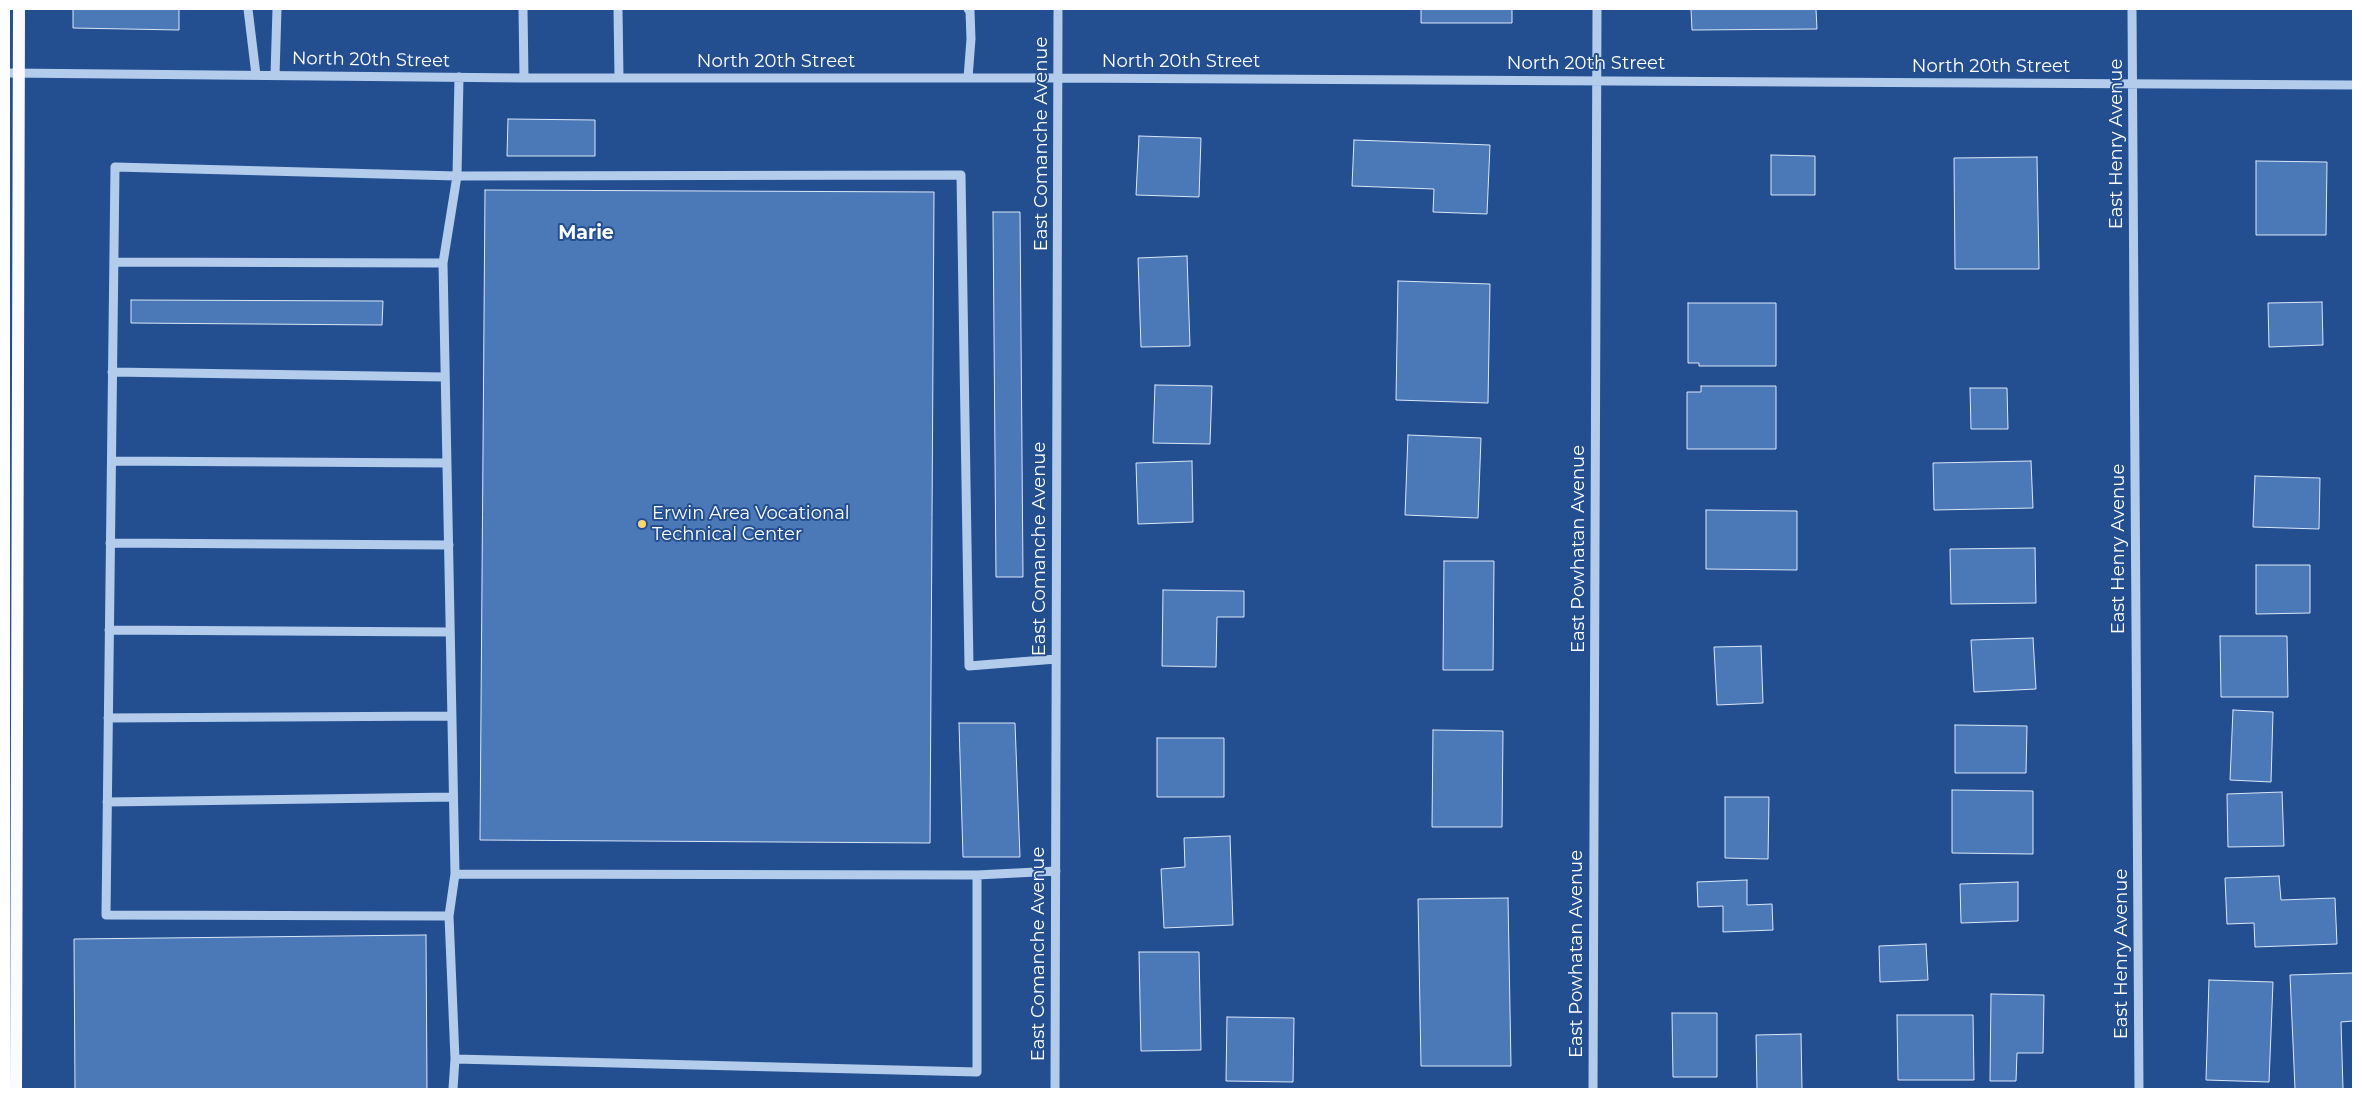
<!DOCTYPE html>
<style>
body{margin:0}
#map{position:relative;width:2362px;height:1098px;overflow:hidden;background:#234f91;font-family:Montserrat,sans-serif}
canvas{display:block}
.frame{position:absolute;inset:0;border:10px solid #fff;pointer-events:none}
</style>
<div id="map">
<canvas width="2362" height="1098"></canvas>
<div class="frame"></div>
</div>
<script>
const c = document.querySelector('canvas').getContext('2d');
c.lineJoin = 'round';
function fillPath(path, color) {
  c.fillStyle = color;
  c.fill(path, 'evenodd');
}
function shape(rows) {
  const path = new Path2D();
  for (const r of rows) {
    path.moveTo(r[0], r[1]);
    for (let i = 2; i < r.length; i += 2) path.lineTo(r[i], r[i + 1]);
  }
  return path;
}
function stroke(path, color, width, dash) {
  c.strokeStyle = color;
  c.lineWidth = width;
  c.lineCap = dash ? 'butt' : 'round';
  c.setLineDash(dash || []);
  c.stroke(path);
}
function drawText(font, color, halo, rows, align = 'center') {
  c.font = font + ' Montserrat,sans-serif';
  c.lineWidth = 4;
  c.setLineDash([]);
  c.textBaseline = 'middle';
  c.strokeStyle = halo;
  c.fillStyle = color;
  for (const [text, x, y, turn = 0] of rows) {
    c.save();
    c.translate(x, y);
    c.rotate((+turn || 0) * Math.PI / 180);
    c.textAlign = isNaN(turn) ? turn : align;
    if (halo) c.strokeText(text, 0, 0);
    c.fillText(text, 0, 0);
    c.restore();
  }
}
const building = shape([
 [73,9,179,9,179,30,73,28,73,9],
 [1421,9,1512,9,1512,23,1421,23,1421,9],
 [1691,9,1816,9,1817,29,1692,30,1691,9],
 [508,119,595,120,595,156,507,156,508,119],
 [1139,136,1201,138,1199,197,1136,195,1139,136],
 [1354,140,1490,145,1487,214,1433,212,1434,189,1352,186,1354,140],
 [1771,155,1815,156,1815,195,1771,195,1771,155],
 [2037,157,2039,269,1955,269,1954,158,2037,157],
 [2256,161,2327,162,2326,235,2256,235,2256,161],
 [485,190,934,192,930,843,480,840,485,190],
 [993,212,1020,212,1023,577,996,577,993,212],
 [1187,256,1190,346,1141,347,1138,258,1187,256],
 [1398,281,1490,284,1488,403,1396,400,1398,281],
 [131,300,383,301,382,325,131,323,131,300],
 [2322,302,2323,345,2269,347,2268,303,2322,302],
 [1688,303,1776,303,1776,366,1699,366,1699,363,1688,363,1688,303],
 [1155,385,1212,386,1210,444,1153,443,1155,385],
 [1701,386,1776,386,1776,449,1687,449,1687,392,1701,392,1701,386],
 [1970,388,2007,388,2008,429,1971,429,1970,388],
 [1408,435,1481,438,1478,518,1405,515,1408,435],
 [1192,461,1193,522,1138,524,1136,463,1192,461],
 [2031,461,2033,508,1934,510,1933,463,2031,461],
 [2255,476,2320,478,2319,529,2253,527,2255,476],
 [1706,510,1797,511,1797,570,1706,569,1706,510],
 [2035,548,2036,603,1951,604,1950,549,2035,548],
 [1444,561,1494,561,1493,670,1443,670,1444,561],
 [2256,565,2310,565,2310,613,2256,614,2256,565],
 [1163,590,1244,591,1244,617,1217,617,1216,667,1162,666,1163,590],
 [2220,636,2287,636,2288,697,2221,697,2220,636],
 [2033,638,2036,689,1974,692,1971,640,2033,638],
 [1761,646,1763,703,1717,705,1714,647,1761,646],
 [2233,710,2273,712,2271,782,2230,780,2233,710],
 [959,723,1015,723,1020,857,963,857,959,723],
 [1955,725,2027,726,2026,773,1955,773,1955,725],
 [1433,730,1503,731,1502,827,1432,827,1433,730],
 [1157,738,1224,738,1224,797,1157,797,1157,738],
 [1952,790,2033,791,2033,854,1952,853,1952,790],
 [2282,792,2284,846,2228,847,2227,794,2282,792],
 [1725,797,1769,797,1768,859,1725,858,1725,797],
 [1230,836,1233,925,1164,928,1161,869,1185,867,1184,838,1230,836],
 [2279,876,2281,900,2335,898,2337,944,2255,947,2254,923,2227,924,2225,878,2279,876],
 [1747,880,1747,905,1772,904,1773,930,1723,932,1723,906,1698,907,1697,882,1747,880],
 [2018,882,2018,921,1961,923,1960,884,2018,882],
 [1508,898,1511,1066,1421,1066,1418,899,1508,898],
 [426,935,427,1089,75,1089,74,939,426,935],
 [1926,944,1928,980,1880,982,1879,946,1926,944],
 [1139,952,1199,952,1201,1050,1141,1051,1139,952],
 [2353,973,2353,1021,2341,1022,2343,1089,2295,1089,2290,975,2353,973],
 [2209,980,2273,982,2269,1082,2206,1080,2209,980],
 [1991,994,2044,995,2043,1053,2017,1053,2016,1081,1990,1081,1991,994],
 [1672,1013,1717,1013,1717,1077,1673,1077,1672,1013],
 [1897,1015,1973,1015,1974,1080,1898,1080,1897,1015],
 [1227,1017,1294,1018,1293,1082,1226,1081,1227,1017],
 [1801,1034,1802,1089,1757,1089,1756,1035,1801,1034]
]);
fillPath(building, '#4b78b7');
stroke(building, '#d9e7f9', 1);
stroke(shape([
 [248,9,256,75],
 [523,9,524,78],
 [618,9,619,78],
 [968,9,970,11,971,39,968,78],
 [2132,9,2139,1089],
 [9,73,524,78,1058,78,2353,85],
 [275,75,277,9],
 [114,262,443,263],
 [112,372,445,377],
 [112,461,447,463],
 [110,543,449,545],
 [109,630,450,632],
 [108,718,452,716],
 [107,802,453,797],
 [455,874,443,263,457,176,961,175,969,666,1056,659],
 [977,875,1056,871],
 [449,916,455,874,977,875,977,1072,455,1059],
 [453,1089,455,1059,449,916,106,915,115,167,457,176,459,77],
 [1055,1089,1058,9],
 [1593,1089,1597,9]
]), '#b4ccec', 9);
stroke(shape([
 [16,1089,19,9]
]), '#fafbff', 12);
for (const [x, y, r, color] of [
 [642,524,5,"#f8d676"]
]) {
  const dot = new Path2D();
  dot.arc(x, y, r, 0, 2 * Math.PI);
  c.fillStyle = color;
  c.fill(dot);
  stroke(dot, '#234f91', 2);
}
drawText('18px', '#fff', '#234f91', [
 ["North 20th Street",371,60,1],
 ["North 20th Street",776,62],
 ["North 20th Street",1181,62],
 ["North 20th Street",1586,64],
 ["North 20th Street",1991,67],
 ["East Comanche Avenue",1042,144,-90],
 ["East Henry Avenue",2117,144,-90],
 ["East Comanche Avenue",1040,549,-90],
 ["East Powhatan Avenue",1579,549,-90],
 ["East Henry Avenue",2119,549,-90],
 ["East Comanche Avenue",1039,954,-90],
 ["East Powhatan Avenue",1577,954,-90],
 ["East Henry Avenue",2122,954,-90]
]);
drawText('18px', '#fff', '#234f91', [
 ["Erwin Area Vocational",652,514],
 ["Technical Center",652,535]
], 'left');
drawText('bold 19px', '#fff', '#234f91', [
 ["Marie",586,233]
]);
</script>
